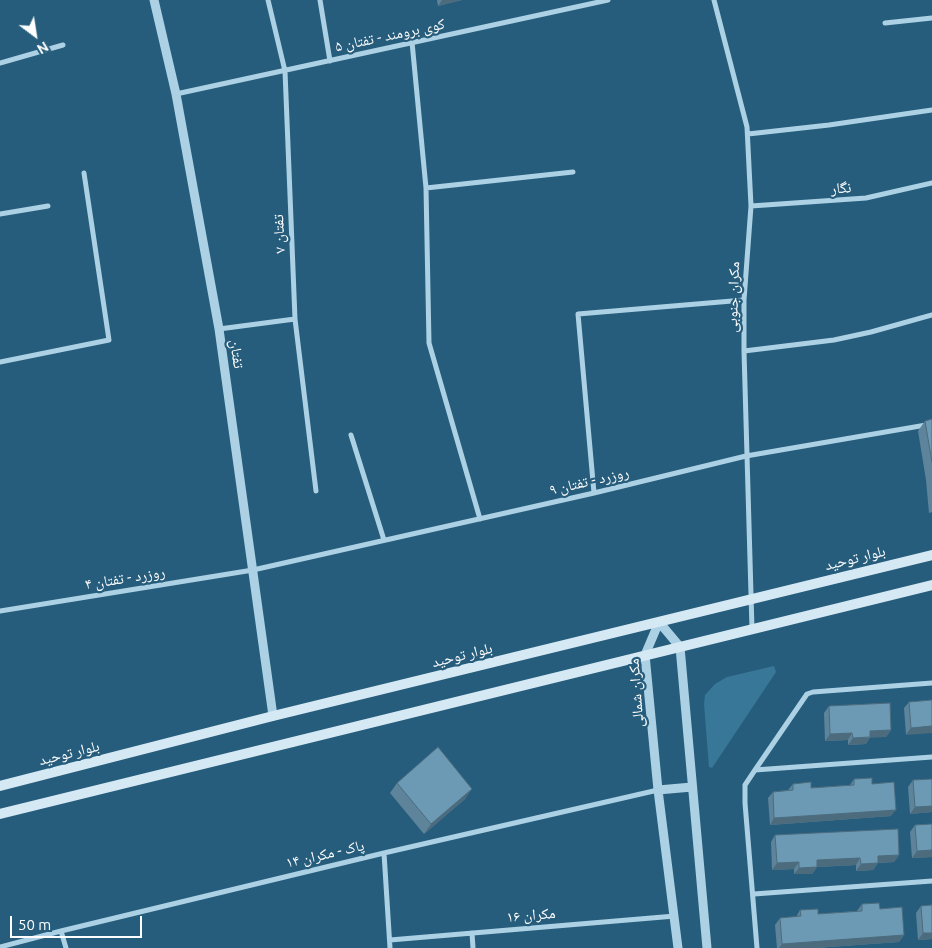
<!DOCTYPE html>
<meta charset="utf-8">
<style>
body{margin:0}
#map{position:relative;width:932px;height:948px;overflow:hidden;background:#275d7c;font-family:Ubuntu,sans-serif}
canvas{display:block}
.north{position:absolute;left:10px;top:10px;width:50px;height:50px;-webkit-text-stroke:4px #275d7c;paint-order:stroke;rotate:149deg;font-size:14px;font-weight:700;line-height:20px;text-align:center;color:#fff}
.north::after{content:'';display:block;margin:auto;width:18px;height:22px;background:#fff;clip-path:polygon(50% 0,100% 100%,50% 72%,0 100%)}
.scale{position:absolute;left:10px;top:916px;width:132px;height:22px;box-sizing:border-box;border:2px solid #fff;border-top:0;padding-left:6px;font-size:15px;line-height:18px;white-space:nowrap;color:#fff;-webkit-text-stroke:4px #275d7c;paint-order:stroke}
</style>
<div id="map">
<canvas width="932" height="948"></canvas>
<div class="north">N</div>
<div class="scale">50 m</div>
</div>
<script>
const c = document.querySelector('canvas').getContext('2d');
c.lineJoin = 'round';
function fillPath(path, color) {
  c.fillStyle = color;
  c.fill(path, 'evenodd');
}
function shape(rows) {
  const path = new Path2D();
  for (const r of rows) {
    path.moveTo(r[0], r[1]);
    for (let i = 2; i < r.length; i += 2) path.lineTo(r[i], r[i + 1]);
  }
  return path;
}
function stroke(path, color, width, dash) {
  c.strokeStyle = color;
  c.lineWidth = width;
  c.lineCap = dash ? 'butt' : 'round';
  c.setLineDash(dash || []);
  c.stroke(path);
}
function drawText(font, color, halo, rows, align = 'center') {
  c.font = font + ' Ubuntu,"Noto Naskh Arabic",sans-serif';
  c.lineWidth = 4.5;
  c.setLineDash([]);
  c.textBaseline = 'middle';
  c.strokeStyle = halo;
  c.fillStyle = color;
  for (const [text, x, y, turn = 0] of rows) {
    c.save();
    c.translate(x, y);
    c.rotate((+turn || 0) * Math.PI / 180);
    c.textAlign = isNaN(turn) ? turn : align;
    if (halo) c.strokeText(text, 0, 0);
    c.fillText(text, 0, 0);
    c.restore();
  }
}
fillPath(shape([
 [774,666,776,672,712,768,709,767,704,704,705,695,715,684,727,677]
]), '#387798');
stroke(shape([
 [320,0,330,61],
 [714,0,747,127,751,206,744,300,744,351,752,629],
 [885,23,932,18],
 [412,42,426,188,573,172],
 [0,63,63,45],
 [176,94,608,0],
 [748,134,829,125,932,110],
 [426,188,429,343,480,519],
 [751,206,866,198,932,183],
 [0,214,48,206],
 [295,319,316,491],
 [219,329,295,319,285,71,268,0],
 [744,351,834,340,871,332,932,315],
 [0,362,109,340,84,173],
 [351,435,384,540],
 [594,493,578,314,744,300],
 [0,611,253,570,594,493,746,456,932,424],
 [755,770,932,757],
 [384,853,390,948],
 [754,894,932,881],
 [61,931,66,948],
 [472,933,473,948],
 [390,940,675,916],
 [0,947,61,931,384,853,658,790],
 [757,948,745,803,745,785,755,770,807,694,813,692,932,683]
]), '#acd1e4', 5);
stroke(shape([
 [154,0,176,94,219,329,273,716],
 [658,790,692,787],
 [678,948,658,790,645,655,659,622,680,647,707,948]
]), '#acd1e4', 9);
stroke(shape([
 [0,786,273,716,932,555],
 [0,814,932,585]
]), '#d5e9f4', 10);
fillPath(shape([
 [437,0,462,0,438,6],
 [932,419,932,512,929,513,926,480,918,431,925,421],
 [932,700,906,735,904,708,909,702],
 [829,706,891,730,886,737,870,737,866,744,848,745,848,740,825,741,824,713],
 [854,779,872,784,891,816,770,825,768,798,773,792,788,790,793,784,811,788,850,785],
 [932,779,932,812,910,814,908,787,913,780],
 [397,783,465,799,424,834,390,793],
 [932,824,932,857,912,858,910,832,915,825],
 [775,835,899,855,894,862,878,863,873,870,856,871,856,865,817,867,812,874,794,874,794,869,772,870,771,842],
 [862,904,880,909,904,935,899,942,815,948,777,948,775,925,780,918,796,917,800,910,818,914,857,911],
 [921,906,932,939,918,940,916,913]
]), '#5d849b');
fillPath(shape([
 [442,0,462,0,438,6],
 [932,726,932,733,906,735,911,728],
 [891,730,886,737,865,738,870,731],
 [852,733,848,740,825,741,830,734],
 [870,737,866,744,848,745,853,738],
 [472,789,465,799,424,834,431,824],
 [932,806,932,812,910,814,915,807],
 [896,810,891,816,770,825,774,818],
 [932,850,932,857,912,858,917,851],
 [899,855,894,862,873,863,878,856],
 [860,858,856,865,817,867,812,874,794,874,799,868,817,860],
 [799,862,794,869,772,870,777,863],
 [878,863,873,870,856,871,861,864],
 [923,933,932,933,932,939,918,940],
 [904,935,899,942,815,948,779,948,782,944]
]), '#4c6c7e');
const building = shape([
 [932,419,932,462,925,421,932,419],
 [932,700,932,726,911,728,909,702,932,700],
 [890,703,891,730,870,731,870,737,853,738,852,733,830,734,829,706,890,703],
 [438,747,472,789,431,824,397,783,438,747],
 [872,778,872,784,894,782,896,810,774,818,773,792,793,790,793,784,811,782,811,788,854,785,854,779,872,778],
 [932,779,932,806,915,807,913,780,932,779],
 [932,824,932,850,917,851,915,825,932,824],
 [898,829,899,855,878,856,878,863,861,864,860,858,817,860,817,867,799,868,799,862,777,863,775,835,898,829],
 [879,903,880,909,902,907,904,935,782,944,780,918,801,916,800,910,818,909,818,914,862,911,862,904,879,903],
 [932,905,932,933,923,933,921,906,932,905]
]);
fillPath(building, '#6c9ab4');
stroke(building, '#4c6c7e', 1);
drawText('15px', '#fff', '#275d7c', [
 ["کوی برومند - تفتان ۵",390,35,-12],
 ["نگار",841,188,-4],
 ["تفتان ۷",279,234,-93],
 ["مکران جنوبی",733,297,-88],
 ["تفتان",237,354,82],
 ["روزرد - تفتان ۹",589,481,-13],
 ["بلوار توحید",855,558,-14],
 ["روزرد - تفتان ۴",125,578,-9],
 ["بلوار توحید",462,655,-14],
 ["مکران شمالی",636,693,-94],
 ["بلوار توحید",69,753,-14],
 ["پاک - مکران ۱۴",325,854,-13],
 ["مکران ۱۶",531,915,-5]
]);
</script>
